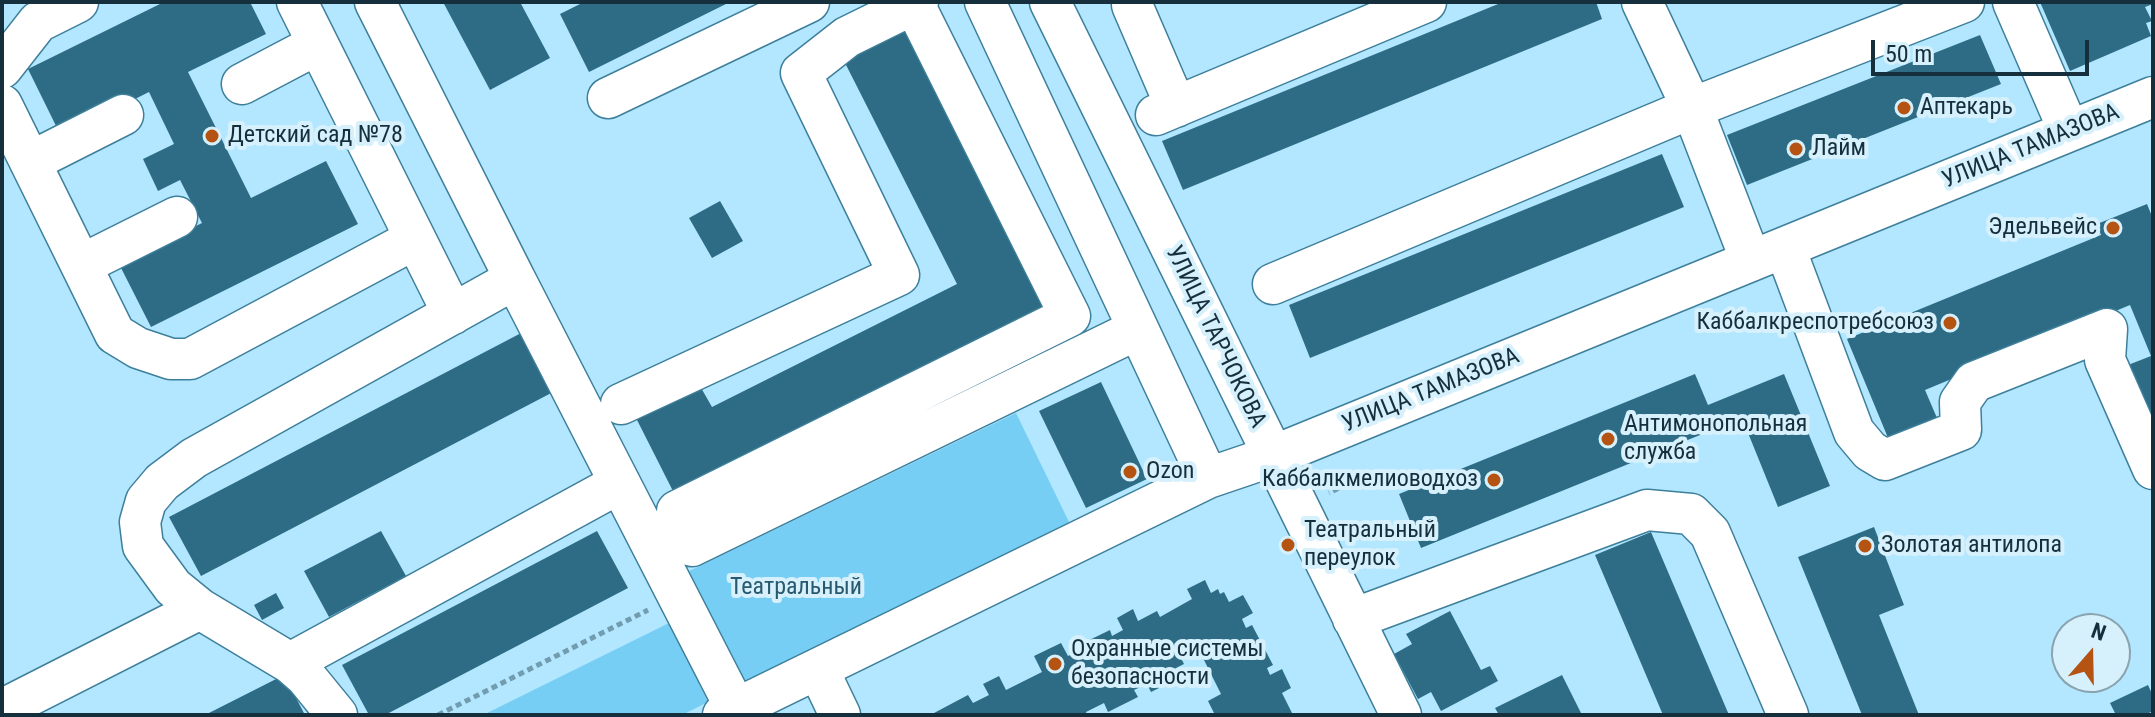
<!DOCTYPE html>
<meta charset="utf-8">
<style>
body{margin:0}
#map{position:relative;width:2155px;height:717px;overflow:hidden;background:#b2e7ff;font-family:"Roboto Condensed",sans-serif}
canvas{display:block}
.frame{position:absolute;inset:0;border:4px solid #15303c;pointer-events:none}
.north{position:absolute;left:2051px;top:613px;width:80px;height:80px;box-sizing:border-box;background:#d6f0fc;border:2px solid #89a3af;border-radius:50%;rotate:20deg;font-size:22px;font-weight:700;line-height:32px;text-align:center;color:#15303c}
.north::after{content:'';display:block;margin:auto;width:28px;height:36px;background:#b55412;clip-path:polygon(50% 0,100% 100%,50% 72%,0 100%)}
.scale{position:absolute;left:1871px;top:40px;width:218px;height:36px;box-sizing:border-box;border:4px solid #15303c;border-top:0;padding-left:10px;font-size:24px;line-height:28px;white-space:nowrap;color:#15303c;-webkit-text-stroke:6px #d6f0fc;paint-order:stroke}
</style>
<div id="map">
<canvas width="2155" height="717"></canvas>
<div class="frame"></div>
<div class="north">N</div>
<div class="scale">50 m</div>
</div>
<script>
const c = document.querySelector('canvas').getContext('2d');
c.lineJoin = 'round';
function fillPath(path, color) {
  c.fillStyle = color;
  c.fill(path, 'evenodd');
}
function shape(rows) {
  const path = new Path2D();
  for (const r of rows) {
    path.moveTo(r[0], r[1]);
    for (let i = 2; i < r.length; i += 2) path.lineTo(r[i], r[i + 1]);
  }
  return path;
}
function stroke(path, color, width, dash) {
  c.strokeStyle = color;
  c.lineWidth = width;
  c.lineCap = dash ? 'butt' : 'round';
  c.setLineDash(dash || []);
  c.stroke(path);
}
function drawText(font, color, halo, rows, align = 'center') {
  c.font = font + ' "Roboto Condensed",sans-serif';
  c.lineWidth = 8;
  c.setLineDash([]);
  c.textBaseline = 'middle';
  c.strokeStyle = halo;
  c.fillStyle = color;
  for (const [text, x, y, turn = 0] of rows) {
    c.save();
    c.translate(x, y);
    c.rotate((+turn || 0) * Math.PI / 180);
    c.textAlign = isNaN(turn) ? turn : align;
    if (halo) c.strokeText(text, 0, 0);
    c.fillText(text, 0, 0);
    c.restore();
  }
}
fillPath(shape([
 [1016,413,1070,524,739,684,685,573],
 [669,623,708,702,682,715,483,715]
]), '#77cef4');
fillPath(shape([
 [164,2,250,2,266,34,188,72,251,198,326,161,358,224,151,327,119,264,202,223,180,180,158,191,143,159,174,144,149,92,61,136,28,69],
 [443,2,520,2,550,58,490,90],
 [584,2,730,2,589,72,560,14],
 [1503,2,1596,2,1602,19,1183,190,1162,141],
 [2040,2,2152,2,2153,4,2145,7,2152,21,2146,23,2151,36,2070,71],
 [903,26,1049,314,678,501,636,418,700,386,712,407,957,284,842,57],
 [1980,35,2001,84,1747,185,1727,135],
 [1662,154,1684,207,1310,358,1289,305],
 [720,201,743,241,712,258,689,218],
 [2147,204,2153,219,2153,416,2149,417,2128,365,2151,356,2130,305,1925,390,1940,425,1891,445,1847,339,2101,235,2097,224],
 [525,331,557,390,201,576,169,517],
 [1695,374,1708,405,1784,374,1830,486,1778,507,1742,418,1421,548,1399,494],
 [1101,382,1147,479,1086,508,1039,411],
 [1874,527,1904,605,1879,615,1919,715,1862,715,1798,557],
 [381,531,406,576,329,617,304,571],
 [597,531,628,588,385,715,369,715,342,665],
 [1651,532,1729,715,1663,715,1595,555],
 [1205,580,1211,593,1218,589,1220,594,1224,592,1229,602,1243,595,1253,613,1242,619,1246,628,1252,625,1273,665,1267,668,1270,675,1282,669,1291,688,1282,693,1292,713,1287,715,1215,715,1208,701,1221,694,1202,656,1195,659,1185,639,1174,644,1184,664,1164,674,1169,683,1151,692,1147,684,1134,690,1138,697,1108,712,1104,703,1086,712,1087,715,935,715,934,713,968,695,973,703,989,695,983,684,999,676,1006,690,1042,672,1034,656,1061,643,1068,656,1077,652,1075,647,1110,630,1112,636,1123,630,1117,618,1133,609,1138,621,1157,611,1160,617,1192,599,1187,589],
 [276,593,284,608,262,620,254,605],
 [1450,611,1481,670,1490,666,1498,681,1441,711,1431,692,1418,699,1394,654,1412,644,1406,634],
 [284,675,305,715,205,715],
 [1562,675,1582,715,1499,715,1495,708],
 [2148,685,2153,696,2153,711,2145,715,2116,715,2110,703]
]), '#2e6c86');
const minor = shape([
 [297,2,453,314],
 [985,2,1208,478],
 [1050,2,1401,715],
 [1642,2,1692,108,1751,261],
 [2013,2,2069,131],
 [914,4,1070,316,677,511,692,546,1138,329],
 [1132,5,1176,107],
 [2,68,38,22,78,2],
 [242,84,318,44],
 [608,98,809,2],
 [2,105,115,334,138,348,171,359,190,359,415,239],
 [1156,115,1426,2],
 [30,162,123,115],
 [1785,248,1854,432,1870,451,1885,460,1961,430,1960,402,1974,382,2107,329,2105,360,2153,469],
 [81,265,177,217],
 [515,279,736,709],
 [1273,284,1692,108,1964,2],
 [621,404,899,275,801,73,847,37,918,2],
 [1353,619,1647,510,1691,514,1710,533,1788,715],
 [290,663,620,483],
 [818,669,840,715],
 [11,705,200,609],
 [337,715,306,677,290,663,200,609,173,587,143,546,140,522,146,501,162,482,194,458,515,279,375,2],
 [723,715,1208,478,1273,456,2153,97]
]);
stroke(minor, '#3e7f9b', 43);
stroke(shape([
 [1327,470,1337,489,1329,493],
 [438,715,648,610]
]), '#729caf', 5, [6, 4]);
stroke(minor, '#fff', 40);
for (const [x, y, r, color] of [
 [1904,108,8,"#b55412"],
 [212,136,8,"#b55412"],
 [1796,149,8,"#b55412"],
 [2113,228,8,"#b55412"],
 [1950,323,8,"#b55412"],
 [1608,439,8,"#b55412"],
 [1130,472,8,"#b55412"],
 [1494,480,8,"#b55412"],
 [1288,545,8,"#b55412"],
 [1865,546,8,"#b55412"],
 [1055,664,8,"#b55412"]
]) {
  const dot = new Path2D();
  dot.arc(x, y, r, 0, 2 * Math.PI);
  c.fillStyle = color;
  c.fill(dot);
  stroke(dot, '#d6f0fc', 3);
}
drawText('24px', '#15303c', '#d6f0fc', [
 ["Аптекарь",1920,108],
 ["Детский сад №78",228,136],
 ["Лайм",1812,149],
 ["Эдельвейс",2097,228,"right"],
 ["Каббалкреспотребсоюз",1934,323,"right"],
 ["Антимонопольная",1624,425],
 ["служба",1624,453],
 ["Ozon",1146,472],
 ["Каббалкмелиоводхоз",1478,480,"right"],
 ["Театральный",1304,531],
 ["переулок",1304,559],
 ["Золотая антилопа",1881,546],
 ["Охранные системы",1071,650],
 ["безопасности",1071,678]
], 'left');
drawText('24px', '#15303c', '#d6f0fc', [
 ["УЛИЦА ТАМАЗОВА",2031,147,-22],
 ["УЛИЦА ТАРЧОКОВА",1215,337,64],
 ["УЛИЦА ТАМАЗОВА",1431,391,-22]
]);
drawText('24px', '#29596e', '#d6f0fc', [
 ["Театральный",796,588]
]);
</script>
